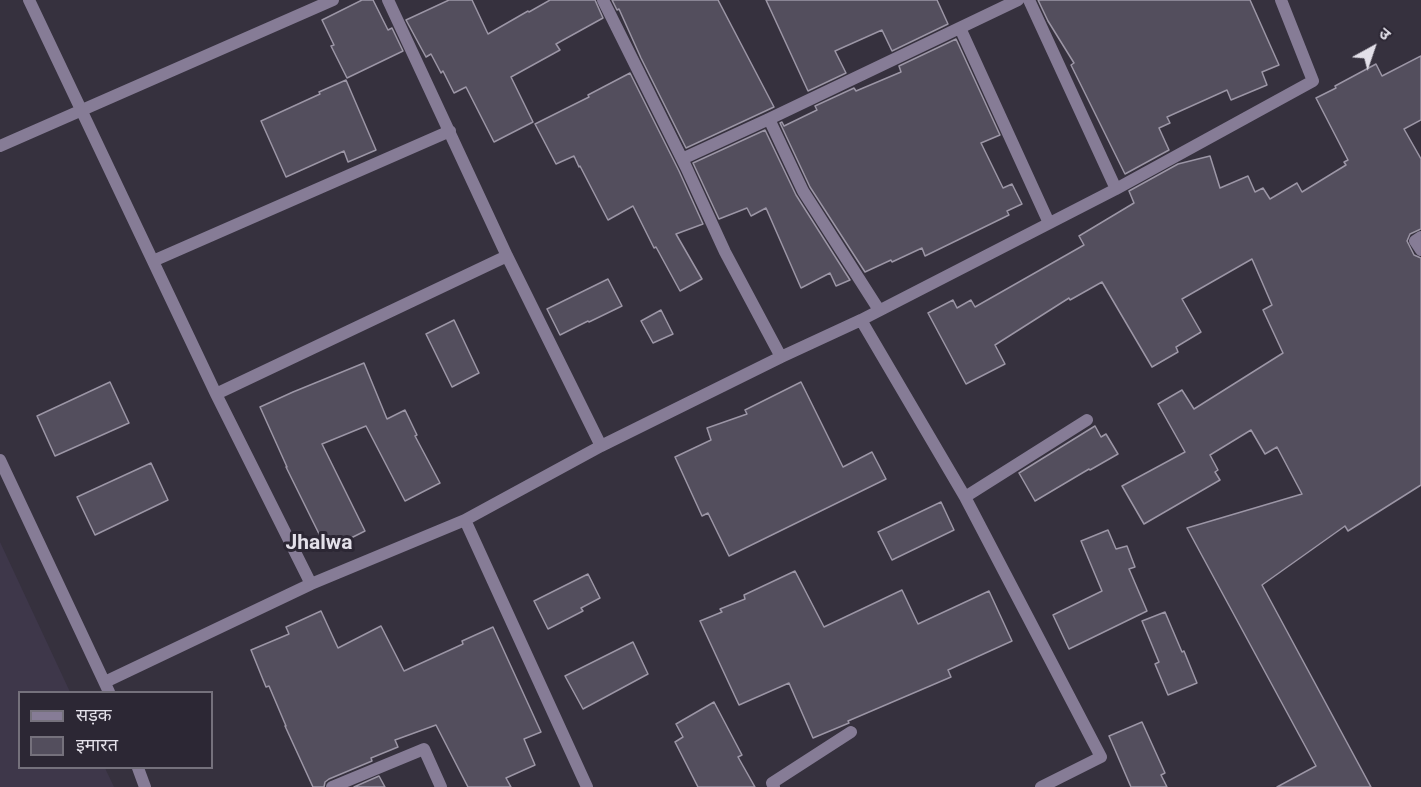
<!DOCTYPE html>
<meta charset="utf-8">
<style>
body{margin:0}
#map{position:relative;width:1421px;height:787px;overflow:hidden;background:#36313e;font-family:Roboto,"Noto Sans Devanagari",sans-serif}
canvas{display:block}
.legend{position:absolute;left:18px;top:691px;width:195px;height:78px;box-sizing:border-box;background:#2c2734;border:2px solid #75717c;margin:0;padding:8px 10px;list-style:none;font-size:18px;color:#e3e0e9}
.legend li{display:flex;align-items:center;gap:12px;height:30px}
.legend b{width:30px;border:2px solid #75717c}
.north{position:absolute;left:1343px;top:18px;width:60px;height:60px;-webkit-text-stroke:4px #2c2734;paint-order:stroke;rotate:40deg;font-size:16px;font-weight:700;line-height:24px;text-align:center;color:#e3e0e9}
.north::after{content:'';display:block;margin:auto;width:21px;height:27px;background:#e3e0e9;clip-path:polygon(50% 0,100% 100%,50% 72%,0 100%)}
</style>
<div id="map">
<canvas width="1421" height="787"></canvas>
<ul class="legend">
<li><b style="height:8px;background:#867c96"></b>सड़क</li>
<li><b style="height:16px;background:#534e5d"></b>इमारत</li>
</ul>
<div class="north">उ</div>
</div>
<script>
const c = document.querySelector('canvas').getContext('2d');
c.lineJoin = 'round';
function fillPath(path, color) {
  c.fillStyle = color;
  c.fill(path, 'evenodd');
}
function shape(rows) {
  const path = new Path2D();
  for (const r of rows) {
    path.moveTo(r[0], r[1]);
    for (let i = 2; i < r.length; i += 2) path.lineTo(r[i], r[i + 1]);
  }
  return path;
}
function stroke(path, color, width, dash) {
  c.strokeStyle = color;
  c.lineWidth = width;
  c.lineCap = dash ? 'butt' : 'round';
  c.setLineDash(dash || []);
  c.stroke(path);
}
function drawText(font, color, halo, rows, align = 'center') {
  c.font = font + ' Roboto,sans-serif';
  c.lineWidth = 6;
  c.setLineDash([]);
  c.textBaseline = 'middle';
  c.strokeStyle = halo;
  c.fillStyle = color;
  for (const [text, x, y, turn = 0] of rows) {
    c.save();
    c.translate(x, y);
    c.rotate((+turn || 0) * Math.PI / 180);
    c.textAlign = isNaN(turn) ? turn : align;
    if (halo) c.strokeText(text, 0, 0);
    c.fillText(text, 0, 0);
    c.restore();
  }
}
fillPath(shape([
 [0,542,70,692,20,692,20,768,105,768,114,787,0,787]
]), '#3e374a');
const building = shape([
 [362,0,373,0,388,30,392,28,403,51,347,78,331,46,334,45,322,20,362,0],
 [449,0,472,0,488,34,528,11,529,12,550,0,595,0,603,18,556,44,560,50,511,77,533,122,494,142,466,87,454,93,443,71,441,73,431,54,426,57,406,20,449,0],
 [612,0,718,0,774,107,686,148,641,58,619,9,617,10,612,0],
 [766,0,937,0,948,24,892,51,882,30,835,51,846,73,808,91,766,0],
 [1038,0,1250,0,1279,65,1262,72,1267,85,1231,100,1227,90,1167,117,1170,123,1159,128,1169,150,1125,174,1071,65,1074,63,1048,21,1038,0],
 [956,39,1000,135,981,143,1003,188,1012,184,1022,204,1007,211,1009,215,925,256,922,248,892,262,891,260,865,272,810,187,780,123,782,122,784,126,817,110,815,106,854,88,856,91,901,72,899,66,956,39],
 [1421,56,1421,120,1404,129,1421,159,1421,229,1410,234,1407,241,1414,255,1421,258,1421,485,1348,531,1345,526,1262,585,1371,787,1277,787,1316,766,1187,528,1302,494,1277,447,1265,454,1251,430,1210,455,1218,470,1215,472,1220,480,1144,524,1122,486,1185,452,1158,404,1182,390,1194,409,1283,353,1263,310,1272,305,1252,259,1182,299,1201,332,1176,347,1178,352,1152,367,1102,282,1070,300,1069,298,995,345,1005,364,966,384,928,313,953,300,957,308,971,300,975,307,1084,245,1079,236,1134,203,1129,191,1178,164,1210,156,1220,188,1248,176,1255,192,1263,188,1270,199,1297,183,1302,192,1346,165,1344,162,1348,160,1316,98,1336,88,1335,86,1376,64,1382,76,1421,56],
 [630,73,679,171,703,224,676,234,702,279,680,291,656,247,654,248,633,206,608,220,580,166,579,167,574,156,556,164,535,124,589,97,588,95,630,73],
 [346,80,376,150,348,162,344,151,286,177,261,121,320,94,319,92,346,80],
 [765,130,796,195,850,280,836,286,830,273,801,288,766,208,751,216,747,208,719,219,693,163,765,130],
 [608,279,622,306,589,322,588,321,560,335,547,309,608,279],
 [661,310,673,334,653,343,641,321,661,310],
 [454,320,479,373,452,387,426,334,454,320],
 [364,363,387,419,405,410,417,435,415,436,440,483,405,501,366,426,322,444,365,531,327,550,286,467,287,467,260,407,293,392,364,363],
 [110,382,129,423,55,456,37,416,110,382],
 [801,382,843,467,872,452,886,479,729,556,708,513,702,516,675,457,711,440,707,428,747,414,745,410,801,382],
 [1095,426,1101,437,1106,434,1118,454,1090,470,1089,469,1035,501,1019,473,1095,426],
 [151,463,168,500,95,535,77,497,151,463],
 [941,502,954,530,892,560,878,532,941,502],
 [1108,530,1116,549,1127,546,1135,567,1129,569,1147,611,1069,649,1053,615,1102,591,1081,541,1108,530],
 [795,571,824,627,902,590,918,624,989,591,1012,641,948,670,951,677,848,721,849,723,813,738,789,683,739,705,700,621,722,612,720,609,745,599,744,595,795,571],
 [588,574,600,598,581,608,583,611,548,629,534,601,588,574],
 [321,611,338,648,381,626,404,671,463,644,462,641,493,627,541,732,524,739,535,765,506,778,511,787,468,787,436,725,395,740,398,747,371,758,372,761,329,779,325,782,324,787,313,787,285,726,286,726,269,686,266,687,251,650,289,634,286,627,321,611],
 [1165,612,1182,652,1184,651,1197,683,1168,695,1155,664,1159,662,1142,621,1165,612],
 [633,642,648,674,583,709,565,676,633,642],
 [714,702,742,755,738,757,755,787,698,787,675,742,683,737,676,724,714,702],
 [1142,722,1165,773,1161,775,1167,787,1131,787,1109,736,1142,722],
 [379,776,385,787,354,787,379,776]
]);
fillPath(building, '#534e5d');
stroke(building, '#9c96a6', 1.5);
stroke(shape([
 [29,0,216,394,311,584],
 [388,0,507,256,601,446],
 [603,0,686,167,725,252,781,357],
 [1029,0,1116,189],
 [960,28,1049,223],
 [769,119,803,191,879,310],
 [0,146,333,0],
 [682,159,769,119,1018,0],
 [1421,237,1415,241,1421,250],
 [153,261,450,131],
 [861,320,965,497,1101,757,1041,787],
 [216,394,507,256],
 [0,460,109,692],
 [965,497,1087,420],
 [465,520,587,787],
 [105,682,311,584,465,520,601,446,781,357,861,320,1116,189,1313,81,1281,0],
 [138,768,145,787],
 [332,787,424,749,441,787],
 [774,787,772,783,851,732]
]), '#867c96', 12);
drawText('bold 21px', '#e3e0e9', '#2c2734', [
 ["Jhalwa",319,544]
]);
</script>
